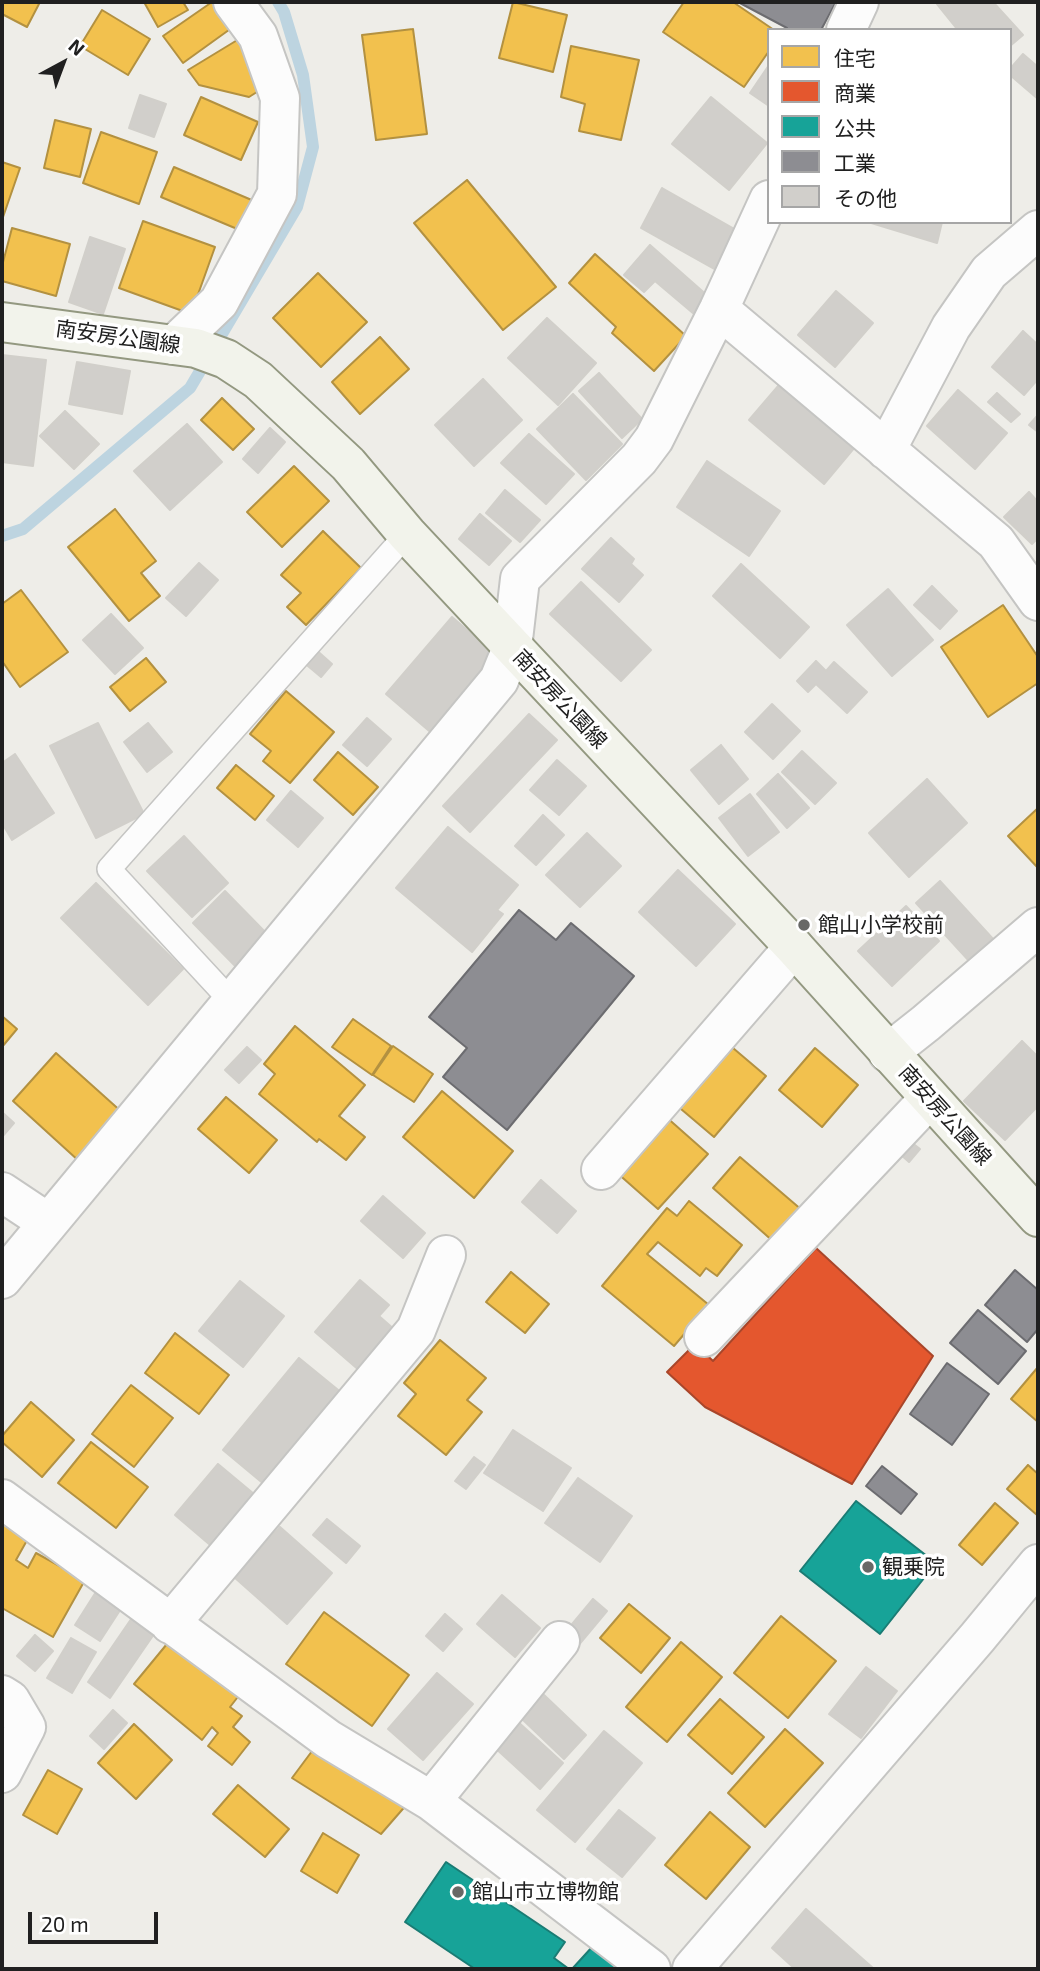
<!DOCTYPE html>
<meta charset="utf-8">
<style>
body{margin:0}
#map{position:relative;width:1040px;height:1971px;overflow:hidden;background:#eeede8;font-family:"Exo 2","Noto Sans JP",sans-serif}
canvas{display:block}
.frame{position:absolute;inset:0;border:4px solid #202020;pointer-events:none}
.legend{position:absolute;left:767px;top:28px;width:245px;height:196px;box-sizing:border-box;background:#fff;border:2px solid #a6a6a6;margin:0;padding:9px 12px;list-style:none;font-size:21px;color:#202020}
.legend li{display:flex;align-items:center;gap:14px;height:35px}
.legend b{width:35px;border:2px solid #a6a6a6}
.north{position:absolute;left:28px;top:28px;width:70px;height:70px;-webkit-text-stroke:5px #fff;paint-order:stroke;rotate:41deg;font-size:19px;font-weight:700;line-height:28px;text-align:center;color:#202020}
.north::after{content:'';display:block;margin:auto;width:24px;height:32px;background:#202020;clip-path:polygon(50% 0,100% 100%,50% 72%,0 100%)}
.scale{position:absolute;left:28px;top:1912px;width:130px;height:32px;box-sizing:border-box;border:4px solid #202020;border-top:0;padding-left:9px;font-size:21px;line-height:24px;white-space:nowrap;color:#202020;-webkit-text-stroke:5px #fff;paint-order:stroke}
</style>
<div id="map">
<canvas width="1040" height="1971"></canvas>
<div class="frame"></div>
<ul class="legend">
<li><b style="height:19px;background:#f2c14e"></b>住宅</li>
<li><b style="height:19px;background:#e4572e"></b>商業</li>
<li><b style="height:19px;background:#17a398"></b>公共</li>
<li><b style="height:19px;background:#8d8d92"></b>工業</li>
<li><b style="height:19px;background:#d1cfcb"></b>その他</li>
</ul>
<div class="north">N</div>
<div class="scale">20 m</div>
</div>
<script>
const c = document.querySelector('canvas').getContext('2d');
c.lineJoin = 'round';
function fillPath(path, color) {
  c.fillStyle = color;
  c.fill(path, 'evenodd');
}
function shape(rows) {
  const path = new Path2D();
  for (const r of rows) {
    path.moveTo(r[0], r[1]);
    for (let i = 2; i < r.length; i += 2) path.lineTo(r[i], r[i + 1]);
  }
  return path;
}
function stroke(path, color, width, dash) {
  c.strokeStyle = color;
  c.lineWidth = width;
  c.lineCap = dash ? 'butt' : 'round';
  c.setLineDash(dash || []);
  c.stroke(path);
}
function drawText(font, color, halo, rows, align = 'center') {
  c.font = font + ' "Exo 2","Noto Sans JP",sans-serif';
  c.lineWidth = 7;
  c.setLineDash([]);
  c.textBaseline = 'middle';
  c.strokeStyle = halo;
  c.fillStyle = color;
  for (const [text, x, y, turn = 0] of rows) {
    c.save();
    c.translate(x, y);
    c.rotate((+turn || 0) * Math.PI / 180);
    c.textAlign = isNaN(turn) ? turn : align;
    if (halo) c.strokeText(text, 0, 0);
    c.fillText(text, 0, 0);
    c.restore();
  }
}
const homes = shape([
 [2,2,40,2,27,27,2,14,2,2],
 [144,2,183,2,188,10,158,27,144,2],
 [212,2,214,2,233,27,183,63,163,36,212,2],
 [513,2,567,15,553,72,499,58,513,2],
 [684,2,733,2,774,30,769,30,769,51,744,87,663,32,684,2],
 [102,10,150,39,128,75,80,46,102,10],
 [413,29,427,134,376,140,362,35,413,29],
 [239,39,268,85,249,97,199,85,188,70,239,39],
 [571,46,639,60,621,140,579,131,585,104,561,97,571,46],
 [201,97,258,122,241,160,184,135,201,97],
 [55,120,91,129,80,177,44,168,55,120],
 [101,132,157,152,139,204,83,183,101,132],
 [2,162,20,168,2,220,2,162],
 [174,167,254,201,242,231,161,197,174,167],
 [467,180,556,287,503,330,414,223,467,180],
 [143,221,215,247,191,314,119,288,143,221],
 [12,228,70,244,56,296,2,281,2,266,12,228],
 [595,254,686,336,654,371,612,333,616,327,569,283,595,254],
 [318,273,367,322,321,367,273,318,318,273],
 [380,337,409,369,360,414,332,382,380,337],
 [222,398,254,429,233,450,201,420,222,398],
 [294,466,329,501,282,547,247,512,294,466],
 [115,509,156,561,141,573,160,596,129,621,68,547,115,509],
 [323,531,361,568,306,625,287,607,301,593,281,575,323,531],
 [21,590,68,652,20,687,2,661,2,604,21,590],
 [1003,605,1038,657,1038,683,988,717,941,647,1003,605],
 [146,658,166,682,130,711,110,687,146,658],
 [286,691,334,732,290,783,263,761,271,751,250,734,286,691],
 [338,752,378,787,353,815,314,780,338,752],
 [236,765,274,796,255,820,217,788,236,765],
 [1038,808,1038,868,1008,836,1038,808],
 [2,1016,17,1029,2,1047,2,1016],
 [353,1019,391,1046,372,1075,332,1047,353,1019],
 [295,1026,365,1085,339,1116,365,1137,346,1160,319,1139,317,1142,259,1094,275,1074,264,1064,295,1026],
 [720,1037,766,1076,714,1137,668,1098,720,1037],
 [393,1046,433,1074,414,1102,373,1075,393,1046],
 [815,1048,858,1085,822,1127,779,1090,815,1048],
 [56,1053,124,1114,80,1162,13,1101,56,1053],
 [442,1091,513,1151,474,1198,403,1137,442,1091],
 [226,1097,277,1140,249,1173,198,1129,226,1097],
 [656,1108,708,1154,658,1209,607,1164,656,1108],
 [740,1157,803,1211,775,1243,713,1188,740,1157],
 [689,1201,742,1245,717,1276,706,1268,700,1276,658,1242,647,1254,709,1305,674,1346,602,1286,667,1208,677,1216,689,1201],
 [511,1272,549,1304,525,1333,486,1302,511,1272],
 [175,1333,229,1375,199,1414,145,1373,175,1333],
 [440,1340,486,1378,467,1400,482,1412,446,1455,398,1416,416,1394,404,1383,440,1340],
 [1038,1367,1038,1422,1011,1399,1038,1367],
 [131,1385,173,1418,134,1467,92,1434,131,1385],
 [31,1402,74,1440,42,1477,2,1442,2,1436,31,1402],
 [91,1442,148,1487,116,1528,58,1483,91,1442],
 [1028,1465,1038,1474,1037,1515,1007,1489,1028,1465],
 [995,1503,1018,1523,982,1565,959,1545,995,1503],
 [10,1512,35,1526,16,1560,28,1568,36,1553,85,1580,53,1637,2,1608,2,1526,10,1512],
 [629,1604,670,1638,641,1673,600,1638,629,1604],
 [324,1612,409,1675,372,1726,286,1664,324,1612],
 [781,1616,836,1661,788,1718,734,1673,781,1616],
 [176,1633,244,1689,230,1707,242,1716,233,1727,250,1742,232,1765,208,1746,218,1733,212,1727,202,1740,134,1684,176,1633],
 [681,1642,722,1677,667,1742,626,1707,681,1642],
 [720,1699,764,1737,732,1774,688,1735,720,1699],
 [134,1724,172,1760,136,1799,98,1763,134,1724],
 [785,1729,823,1763,765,1827,728,1793,785,1729],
 [321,1739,408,1803,381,1834,292,1778,321,1739],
 [48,1770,82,1789,57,1834,23,1815,48,1770],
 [238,1785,289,1829,265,1857,213,1814,238,1785],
 [710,1812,750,1847,706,1899,665,1865,710,1812],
 [323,1833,359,1855,337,1893,301,1871,323,1833]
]);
fillPath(homes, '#f2c14e');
stroke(homes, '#b39140', 2);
const shops = shape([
 [816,1248,933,1356,852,1484,705,1407,667,1372,695,1344,713,1361,816,1248]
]);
fillPath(shops, '#e4572e');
stroke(shops, '#a9462a', 2);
const public = shape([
 [856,1501,936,1563,880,1634,800,1571,856,1501],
 [446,1862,565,1942,554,1958,569,1969,475,1969,405,1922,446,1862],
 [593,1946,619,1969,572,1969,593,1946]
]);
fillPath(public, '#17a398');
stroke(public, '#1a7c74', 2);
const industry = shape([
 [738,2,836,2,821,30,786,30,787,28,738,2],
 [519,910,556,940,571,923,634,976,507,1130,443,1077,467,1048,429,1017,519,910],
 [1015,1270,1038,1290,1038,1329,1027,1342,985,1305,1015,1270],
 [978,1310,1026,1351,998,1384,950,1343,978,1310],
 [947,1363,989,1394,952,1445,910,1414,947,1363],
 [882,1466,917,1494,901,1514,866,1486,882,1466]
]);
fillPath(industry, '#8d8d92');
stroke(industry, '#6c6c70', 2);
stroke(shape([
 [2,536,23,529,190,388,297,207,313,147,303,75,284,12,278,2]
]), '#bdd4e0', 12);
const building = shape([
 [940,2,993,2,1023,35,1010,46,1010,30,958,30,937,4,940,2],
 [1023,54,1038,67,1038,99,1010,75,1010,69,1023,54],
 [769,65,769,106,750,93,769,65],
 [140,95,166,104,154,137,129,128,140,95],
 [711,97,767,143,729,190,672,144,711,97],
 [662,188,738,231,716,270,641,228,662,188],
 [868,222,942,222,937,243,868,222],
 [90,237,125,249,103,314,69,302,90,237],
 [650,245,709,297,694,314,655,281,644,292,624,275,650,245],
 [836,291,873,323,835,367,798,335,836,291],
 [547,318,596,363,558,405,508,358,547,318],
 [1023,331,1038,345,1038,379,1024,395,992,367,1023,331],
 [2,355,46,360,33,466,2,462,2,355],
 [77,362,130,371,122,414,69,404,77,362],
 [599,373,642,419,622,438,579,391,599,373],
 [785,378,860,441,824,484,749,420,785,378],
 [483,379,522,420,474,466,435,425,483,379],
 [958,390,1007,433,975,469,927,426,958,390],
 [997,393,1020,414,1011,422,988,402,997,393],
 [573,394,622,444,586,480,537,429,573,394],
 [65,411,99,444,74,469,40,436,65,411],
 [1038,415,1038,432,1029,425,1038,415],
 [187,424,222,462,170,510,134,471,187,424],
 [270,428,285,442,258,473,243,459,270,428],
 [529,434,574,474,546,504,501,463,529,434],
 [707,461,780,511,749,556,677,507,707,461],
 [505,490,540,520,520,542,486,513,505,490],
 [1029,492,1038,502,1038,538,1032,544,1004,517,1029,492],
 [480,514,511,541,489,565,459,539,480,514],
 [611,538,634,559,631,564,643,575,619,602,582,569,611,538],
 [199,563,218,580,186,616,166,598,199,563],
 [741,564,809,627,780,658,713,596,741,564],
 [581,582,651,650,621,681,550,614,581,582],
 [932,586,957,611,940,629,914,605,932,586],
 [888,589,933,640,892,676,847,625,888,589],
 [111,614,143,648,115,674,83,640,111,614],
 [452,617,501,659,435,736,386,694,452,617],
 [314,648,332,664,321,677,302,661,314,648],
 [816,661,826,671,834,662,867,692,847,713,816,684,808,692,797,681,816,661],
 [772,704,800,731,773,759,745,732,772,704],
 [529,714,557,740,470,832,443,806,529,714],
 [367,718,391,739,367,766,343,745,367,718],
 [98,723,144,814,96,838,50,746,98,723],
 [148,723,172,752,147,772,124,742,148,723],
 [721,745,748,779,719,804,691,770,721,745],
 [802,751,836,783,815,804,782,772,802,751],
 [15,754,54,813,12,840,2,823,2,763,15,754],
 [557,760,586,786,559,815,530,790,557,760],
 [778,774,809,808,787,828,757,794,778,774],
 [927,779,967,823,909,877,869,833,927,779],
 [291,791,323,818,298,847,267,820,291,791],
 [750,794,779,832,748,856,719,818,750,794],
 [543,815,564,835,536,865,515,846,543,815],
 [448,827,518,885,497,910,503,914,472,952,396,888,448,827],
 [587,833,621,866,580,907,546,875,587,833],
 [184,836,228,883,192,917,147,871,184,836],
 [678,870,735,924,696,966,639,912,678,870],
 [940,881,994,940,970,962,916,903,940,881],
 [96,883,183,969,148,1005,61,918,96,883],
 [225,891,272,939,240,971,193,923,225,891],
 [906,906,939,941,892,986,858,951,906,906],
 [1022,1041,1038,1057,1038,1106,1005,1140,964,1101,1022,1041],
 [247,1047,261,1060,239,1083,225,1070,247,1047],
 [3,1113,14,1123,2,1137,2,1114,3,1113],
 [911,1142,920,1149,909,1162,900,1154,911,1142],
 [541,1180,576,1211,557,1233,522,1202,541,1180],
 [383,1196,425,1233,403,1258,361,1221,383,1196],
 [360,1280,389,1305,379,1316,403,1337,368,1378,315,1332,360,1280],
 [240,1281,284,1316,243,1367,199,1331,240,1281],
 [299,1358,348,1398,271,1490,223,1450,299,1358],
 [513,1430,571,1468,543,1511,484,1473,513,1430],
 [474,1457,485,1465,466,1489,455,1481,474,1457],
 [218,1464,260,1499,216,1550,175,1515,218,1464],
 [578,1478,632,1516,600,1562,545,1523,578,1478],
 [327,1519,360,1546,346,1563,313,1535,327,1519],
 [280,1527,332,1573,287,1624,234,1577,280,1527],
 [101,1584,126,1601,100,1641,75,1625,101,1584],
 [502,1595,540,1628,515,1657,477,1624,502,1595],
 [593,1599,607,1611,577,1647,563,1635,593,1599],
 [138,1609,161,1624,110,1698,88,1682,138,1609],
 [445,1614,462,1629,443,1651,426,1636,445,1614],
 [35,1635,53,1651,35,1671,17,1656,35,1635],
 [71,1638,96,1652,72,1693,47,1678,71,1638],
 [866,1667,897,1691,861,1738,829,1714,866,1667],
 [437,1673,473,1704,423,1760,388,1729,437,1673],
 [543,1694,586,1735,564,1759,521,1718,543,1694],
 [113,1710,127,1723,104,1749,90,1736,113,1710],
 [516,1720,563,1763,540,1789,493,1746,516,1720],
 [604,1731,642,1763,575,1842,537,1810,604,1731],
 [619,1810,655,1838,622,1877,587,1849,619,1810],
 [806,1909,873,1968,873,1969,795,1969,772,1948,806,1909]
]);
fillPath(building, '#d1cfcb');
stroke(building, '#d1cfca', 2);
const lane = shape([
 [233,1003,109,869,407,534]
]);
const street = shape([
 [846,30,859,2],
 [719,309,996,542,1038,601],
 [174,345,219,302,277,194,280,98,258,36,233,2],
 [886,450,951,327,989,272,1038,230],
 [888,1053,926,1023,1038,927],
 [601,1170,794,947],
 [2,1192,47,1222],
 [2,1279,499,680,512,648,520,579,639,459,654,439,719,309,769,200],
 [704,1337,929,1099],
 [2,1499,328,1739,431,1801,651,1969],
 [170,1624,416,1330,446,1255],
 [2,1695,10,1700,26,1727,2,1773],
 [431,1801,560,1641],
 [692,1969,977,1638,1038,1564]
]);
const secondary = shape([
 [2,322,196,348,226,359,258,380,348,464,407,534,794,947,1038,1217]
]);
stroke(lane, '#c5c5c3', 26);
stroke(street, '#c5c5c3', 42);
stroke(secondary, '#939880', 42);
stroke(lane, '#fcfcfc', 23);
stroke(street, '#fcfcfc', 38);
stroke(secondary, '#f2f3eb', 38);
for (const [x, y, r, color] of [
 [804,925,7,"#686866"],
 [868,1567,7,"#686866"],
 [458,1892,7,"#686866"]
]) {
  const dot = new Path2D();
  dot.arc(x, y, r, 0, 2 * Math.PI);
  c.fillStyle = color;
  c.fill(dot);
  stroke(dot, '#fff', 2.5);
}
drawText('21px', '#202020', '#fff', [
 ["南安房公園線",118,337,8],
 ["南安房公園線",560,699,47],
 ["南安房公園線",945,1115,48]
]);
drawText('21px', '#202020', '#fff', [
 ["館山小学校前",818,925],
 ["観乗院",882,1567],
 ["館山市立博物館",472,1892]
], 'left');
</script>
